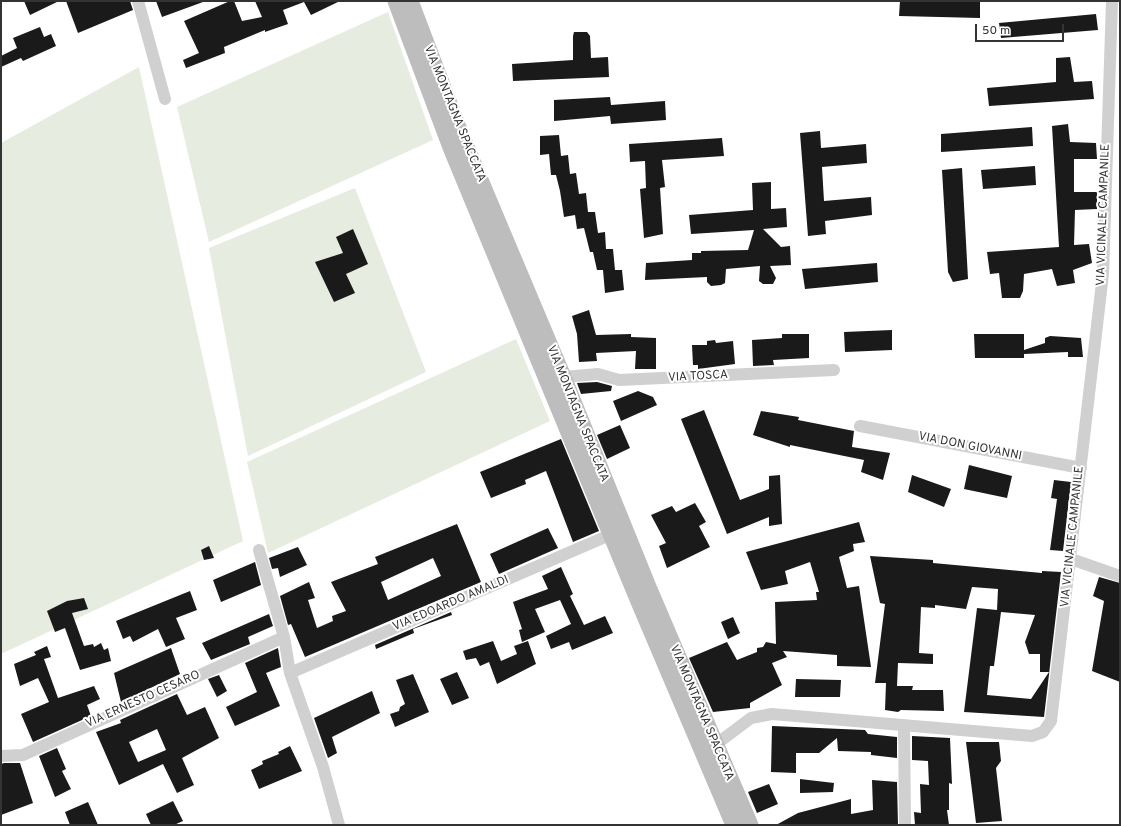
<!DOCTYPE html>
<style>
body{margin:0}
#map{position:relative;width:1121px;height:826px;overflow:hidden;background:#fff;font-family:Overpass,sans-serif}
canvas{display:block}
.frame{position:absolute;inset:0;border:2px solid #333;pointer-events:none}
.scale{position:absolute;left:975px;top:24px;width:89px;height:18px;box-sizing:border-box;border:2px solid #333;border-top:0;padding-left:5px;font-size:12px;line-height:14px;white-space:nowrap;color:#333;-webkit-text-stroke:3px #fff;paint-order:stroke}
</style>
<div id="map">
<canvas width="1121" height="826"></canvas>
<div class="frame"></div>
<div class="scale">50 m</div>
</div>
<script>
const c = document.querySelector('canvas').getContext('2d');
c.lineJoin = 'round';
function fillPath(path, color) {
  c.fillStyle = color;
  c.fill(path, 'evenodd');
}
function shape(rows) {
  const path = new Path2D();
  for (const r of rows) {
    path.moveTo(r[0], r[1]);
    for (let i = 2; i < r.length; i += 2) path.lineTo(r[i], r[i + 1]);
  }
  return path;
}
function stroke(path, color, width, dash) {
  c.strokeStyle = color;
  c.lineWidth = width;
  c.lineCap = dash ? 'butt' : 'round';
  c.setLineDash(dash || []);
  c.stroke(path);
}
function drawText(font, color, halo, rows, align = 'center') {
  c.font = font + ' Overpass,sans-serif';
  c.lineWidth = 4;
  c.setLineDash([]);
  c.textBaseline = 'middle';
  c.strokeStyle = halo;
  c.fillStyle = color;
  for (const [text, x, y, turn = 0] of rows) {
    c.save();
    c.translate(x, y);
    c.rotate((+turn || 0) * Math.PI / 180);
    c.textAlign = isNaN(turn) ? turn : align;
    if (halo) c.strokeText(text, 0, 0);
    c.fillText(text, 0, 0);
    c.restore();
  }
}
fillPath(shape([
 [388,12,433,140,209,242,177,107],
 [139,67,243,541,1,654,1,143],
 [355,188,426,372,248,456,209,248],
 [516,339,550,421,268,553,247,462]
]), '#e6ecdf');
fillPath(shape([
 [24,1,59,1,30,15],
 [66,1,130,1,133,10,78,33],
 [156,1,202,1,203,2,162,17],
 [230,1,234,1,242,21,262,17,255,1,340,1,311,15,304,2,283,10,288,24,265,32,265,30,224,47,225,53,186,68,183,60,199,53,184,21],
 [900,1,980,1,980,18,899,16],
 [1096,14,1098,30,1001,38,999,23],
 [40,27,44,37,51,34,56,46,23,61,21,58,1,67,1,56,17,48,13,38],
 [574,32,587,32,590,36,591,58,608,57,609,77,513,81,512,64,573,60,573,36],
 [1070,57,1074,82,1092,81,1094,99,989,106,987,88,1056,82,1056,58],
 [610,97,611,105,665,101,666,120,611,124,610,116,554,121,554,100],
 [1068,124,1070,142,1096,143,1097,159,1074,159,1074,192,1097,192,1097,209,1075,210,1074,245,1089,244,1092,263,1073,270,1075,283,1057,286,1052,269,1024,274,1023,291,1020,298,1002,298,999,273,990,274,987,252,1059,247,1052,126],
 [1032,127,1033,146,941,152,941,134],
 [820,131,821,148,866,144,867,163,822,167,824,201,871,197,872,215,825,221,826,234,808,236,800,133],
 [559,135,561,156,568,155,570,174,576,173,579,194,586,193,588,212,595,212,598,233,605,232,606,249,613,249,615,270,622,270,624,290,605,293,603,270,597,270,593,252,590,252,584,228,577,229,575,215,564,217,560,191,556,175,551,175,549,154,540,155,540,136],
 [722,138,724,156,662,160,665,187,660,188,663,234,644,238,640,189,646,188,645,161,630,162,629,144],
 [1035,166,1036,185,983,189,981,170],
 [962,168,968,279,953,282,948,272,942,170],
 [771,182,771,209,786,208,787,227,763,229,781,247,790,246,791,265,770,266,776,278,773,284,763,284,759,281,760,266,726,269,725,283,721,285,711,286,707,282,707,277,645,280,646,263,692,260,692,253,701,253,701,251,748,250,754,230,691,234,689,215,753,210,752,183],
 [353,229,368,264,346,274,355,293,334,302,315,262,343,253,336,237],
 [877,263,878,282,805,289,802,269],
 [589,310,596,335,631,334,631,337,656,338,656,369,635,369,636,351,596,353,597,361,579,362,577,334,572,316],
 [892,330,892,350,845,352,844,332],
 [782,334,809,334,809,358,773,360,774,365,753,366,752,340,782,338],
 [974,334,1024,334,1024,350,1045,343,1045,338,1050,336,1081,338,1083,357,1068,357,1068,352,1024,354,1024,358,975,358],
 [715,340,716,343,733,341,735,364,698,369,698,365,693,365,692,345,707,345,707,341],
 [597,382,612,386,611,391,581,394,577,383],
 [638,391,653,397,657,405,621,421,613,401],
 [704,410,740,500,769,489,769,476,780,475,782,524,769,526,769,517,727,534,681,419],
 [761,411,799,417,798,420,854,431,852,447,890,453,883,480,861,472,864,460,790,445,790,447,753,435],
 [620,425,630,448,607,459,597,435],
 [561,439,599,531,573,542,546,471,525,480,526,484,491,498,480,472],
 [969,465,1012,476,1007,498,964,489],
 [912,475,951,489,944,507,908,492],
 [1054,480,1071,482,1063,551,1050,550,1057,499,1051,498],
 [695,503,706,522,699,526,710,547,667,568,659,546,666,543,651,515,672,506,676,512],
 [859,522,865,542,853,544,854,551,839,557,847,588,859,586,871,667,837,666,837,655,783,651,787,657,772,663,782,685,750,703,750,708,713,712,689,658,727,642,737,660,757,652,757,648,763,647,766,642,776,644,775,602,817,600,816,592,819,592,810,562,785,571,788,584,761,590,746,552],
 [457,524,481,582,305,657,291,624,288,625,280,596,309,582,315,598,308,600,317,628,333,621,332,616,346,611,331,582,378,564,375,557],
 [433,558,441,576,388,600,381,582],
 [548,528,558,548,499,574,490,554],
 [209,546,214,558,204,560,201,550],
 [298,547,307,565,280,577,278,568,272,569,269,558],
 [870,556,933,560,933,563,1042,573,1042,571,1061,572,1044,717,964,712,977,608,997,610,998,589,972,587,966,609,935,605,935,608,921,607,919,653,933,654,933,664,898,663,897,686,913,686,912,690,943,690,944,711,901,710,898,712,885,710,886,683,875,683,885,604,880,603],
 [1001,612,1035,615,1025,642,1029,654,1040,654,1040,672,1049,672,1031,699,987,695,990,666,994,666],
 [255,562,261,585,221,602,213,580],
 [561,567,573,594,570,596,584,625,605,616,613,633,572,650,569,642,551,649,546,636,571,624,560,600,535,609,545,632,522,642,519,630,522,629,513,602,548,589,542,576],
 [1099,577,1120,583,1120,682,1092,671,1104,601,1093,596],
 [190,591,197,610,176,618,185,639,166,647,158,629,133,642,130,636,123,639,116,621],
 [84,598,88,609,72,613,84,646,93,644,94,647,101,643,104,650,108,648,111,661,80,670,65,628,55,632,47,611,67,601],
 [451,612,452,615,413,629,414,633,376,649,375,645],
 [269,614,273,626,248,637,250,644,211,660,202,643],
 [733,617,740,633,728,639,721,622],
 [493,641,501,661,517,654,514,646,528,641,536,664,497,684,489,662,480,666,476,658,466,660,463,651],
 [47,646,51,657,44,659,58,698,94,686,100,699,87,705,91,716,33,742,21,714,49,702,38,678,20,686,14,664,36,655,34,652],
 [171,648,180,674,121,702,114,673],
 [278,648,281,667,266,673,280,706,235,726,226,707,257,692,245,663],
 [457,672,469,698,452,705,440,679],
 [413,674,429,712,395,727,390,714,399,711,400,707,405,704,396,680],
 [219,675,227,691,217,697,208,679],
 [796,679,841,680,840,697,795,697],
 [372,691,380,713,332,737,337,753,328,758,314,718],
 [177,694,187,715,205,707,219,738,182,758,194,785,177,793,163,764,119,785,96,732,121,723,120,720],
 [157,729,166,750,138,762,129,742],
 [772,726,865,730,868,734,897,737,897,758,871,755,871,752,838,751,837,738,819,753,796,753,796,773,771,772],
 [912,736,950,738,952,784,949,783,949,810,947,810,949,825,915,825,914,812,921,813,920,784,929,785,928,761,912,760],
 [966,742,999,742,1001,761,996,768,1002,821,976,823],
 [290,746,302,771,259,789,251,770,263,764,262,761,279,754,278,752],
 [57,748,66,769,62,771,71,789,55,797,39,756],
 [4,763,20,763,33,803,1,815,1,764],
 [800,779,834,783,833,792,800,793],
 [872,780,897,782,898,825,776,825,798,813,851,799,851,814,873,810],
 [769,784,778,804,757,813,748,792],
 [173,801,183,821,174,825,151,825,146,814],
 [88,802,98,825,70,825,65,812]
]), '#1a1a1a');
stroke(shape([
 [138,1,165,99],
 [563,377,598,374,619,380,834,370],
 [860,426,1081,468],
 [259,550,284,637,290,673,323,767,339,825],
 [1071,559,1120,576],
 [290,673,612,534],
 [904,725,905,825],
 [715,745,751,718,772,714,1032,736,1043,732,1051,721,1103,274,1112,1],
 [1,756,23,755,284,637]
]), '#d0d0d0', 12);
stroke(shape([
 [396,1,452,150,640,604,734,825],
 [410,1,459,130,563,377,648,587,750,825]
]), '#bdbdbd', 17);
drawText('12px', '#333', '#fff', [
 ["VIA MONTAGNA SPACCATA",454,114,68],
 ["VIA VICINALE CAMPANILE",1104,215,-88],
 ["VIA TOSCA",698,377,-3],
 ["VIA MONTAGNA SPACCATA",577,414,68],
 ["VIA DON GIOVANNI",970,447,11],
 ["VIA VICINALE CAMPANILE",1073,537,-84],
 ["VIA EDOARDO AMALDI",451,604,-23],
 ["VIA ERNESTO CESARO",143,700,-24],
 ["VIA MONTAGNA SPACCATA",701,713,67]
]);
</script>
